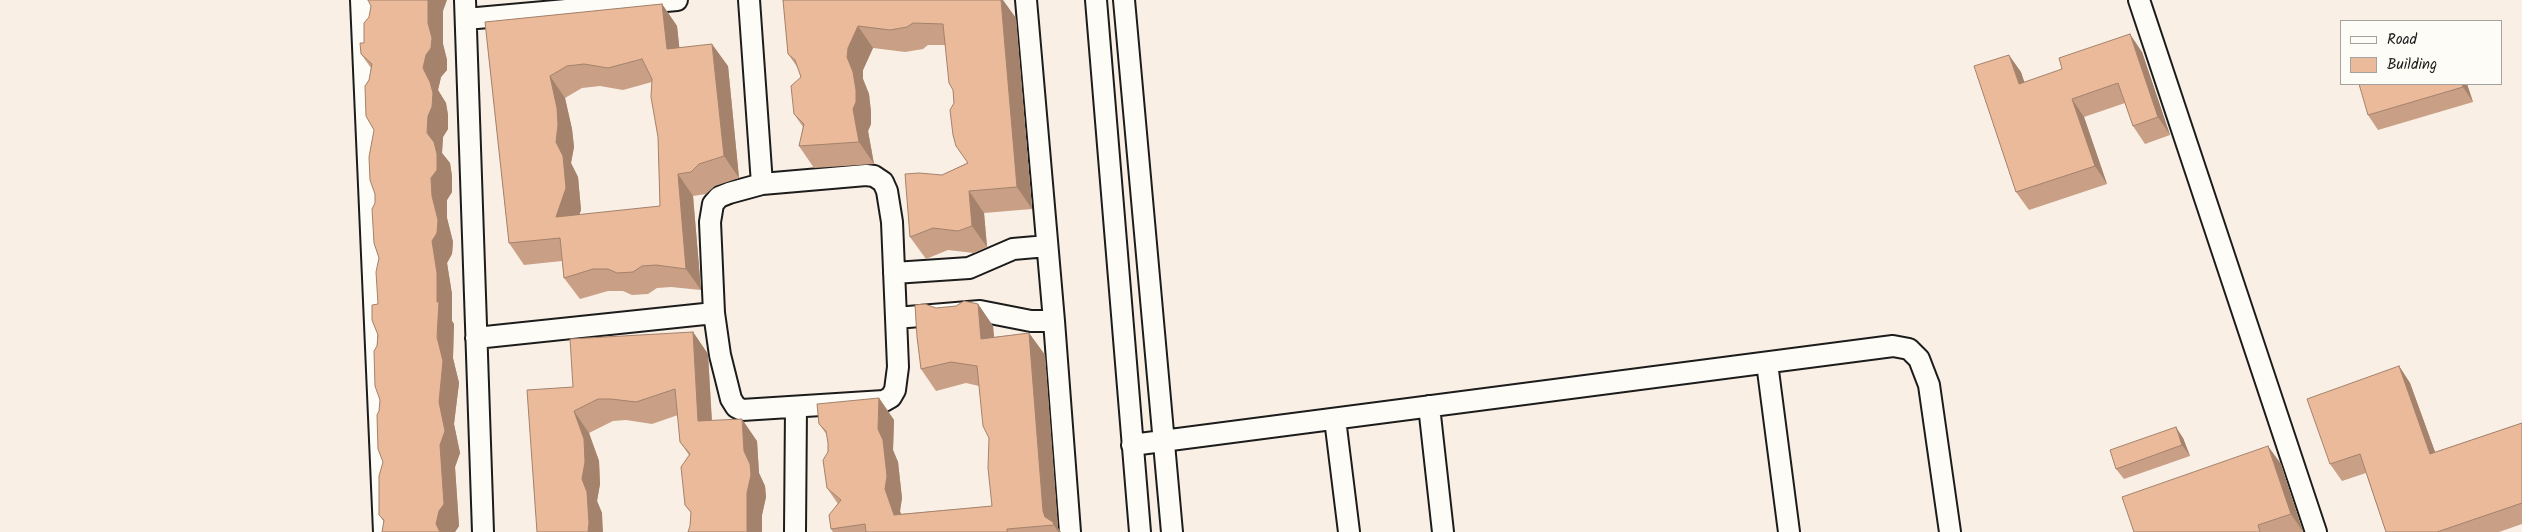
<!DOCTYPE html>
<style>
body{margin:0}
#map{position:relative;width:2522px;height:532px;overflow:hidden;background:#f9efe5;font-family:Kalam,sans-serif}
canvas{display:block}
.legend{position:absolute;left:2340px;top:20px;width:162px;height:65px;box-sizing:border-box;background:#fdfcf7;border:1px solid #a3a29f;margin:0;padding:6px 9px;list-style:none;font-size:15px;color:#1c1c1c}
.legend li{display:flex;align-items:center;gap:10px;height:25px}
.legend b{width:25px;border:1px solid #a3a29f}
</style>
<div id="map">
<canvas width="2522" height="532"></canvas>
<ul class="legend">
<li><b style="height:6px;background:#fdfcf7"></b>Road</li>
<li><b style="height:14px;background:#eaba9b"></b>Building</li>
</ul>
</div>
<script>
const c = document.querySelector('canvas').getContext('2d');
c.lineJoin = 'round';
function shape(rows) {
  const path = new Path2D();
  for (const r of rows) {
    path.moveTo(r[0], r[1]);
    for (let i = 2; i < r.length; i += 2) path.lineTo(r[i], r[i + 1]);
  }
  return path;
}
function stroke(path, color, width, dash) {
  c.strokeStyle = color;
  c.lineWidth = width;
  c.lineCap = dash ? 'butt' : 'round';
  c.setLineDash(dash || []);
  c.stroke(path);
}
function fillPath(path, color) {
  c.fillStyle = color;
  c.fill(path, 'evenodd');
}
const minor = shape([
 [361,0,384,532],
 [465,0,483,532],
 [749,0,762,184,866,175,874,176,883,182,887,191,892,222,896,318],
 [1026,0,1054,321,1070,532],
 [1096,0,1140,532],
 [1124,0,1172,532],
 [2139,0,2316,532],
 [466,19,677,0],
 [894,273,969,268,1013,249,1047,246],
 [714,313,710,222,713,204,719,197,729,193,762,184],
 [476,338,714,313,720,355,731,399,736,407,742,410,884,401,891,397,895,390,898,367,896,318,980,311,1031,321,1054,321],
 [1767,363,1789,532],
 [1429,406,1443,532],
 [1335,419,1349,532],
 [1132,445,1893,346,1909,349,1919,359,1929,385,1950,532],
 [795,532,796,407]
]);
stroke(minor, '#1c1c1c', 24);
stroke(minor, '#fdfcf7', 20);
fillPath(shape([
 [783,0,1016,18,1032,209,984,213,987,247,974,253,948,250,926,259,910,237,942,175,967,163,954,103,953,90,945,45,928,45,923,49,905,52,873,48,863,70,863,79,869,94,871,112,871,124,868,131,874,164,814,168,799,146,803,127,794,114,801,77,798,68,788,54],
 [662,4,677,26,679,47,728,66,739,178,715,186,706,194,693,196,701,290,671,287,657,288,648,294,632,295,623,291,608,291,580,299,564,278,562,261,524,265,509,243,485,22],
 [652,82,658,137,660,206,579,215,581,210,578,177,571,163,574,147,572,129,565,98,582,88,600,86,623,90],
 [443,11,443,44,447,60,447,70,441,77,438,90,446,103,448,115,448,129,443,137,442,153,450,163,452,176,452,192,447,200,447,218,453,242,452,254,447,263,452,294,452,321,454,324,453,358,459,383,454,424,460,453,455,467,459,526,455,532,382,532,384,522,379,515,383,462,379,411,380,400,377,346,379,258,375,203,374,130,369,80,371,68,361,54,364,43],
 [2142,52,2170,135,2145,144,2133,126,2125,103,2084,117,2107,184,2029,210,2016,192,2021,72,2024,82],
 [2467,84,2473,102,2378,130,2368,115],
 [978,304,993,326,994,337,1029,333,1045,355,1058,528,1061,532,833,532,831,529,838,504,827,488,828,443,827,435,819,424,879,398,894,420,893,450,898,462,902,498,900,511,901,514,992,506,989,438,979,386,966,383,936,391,921,369,936,308],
 [693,332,708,354,712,421,757,441,759,473,765,486,766,497,762,515,690,526,691,513,685,505,689,455,680,442,678,415,652,424,626,420,613,421,589,433,599,461,600,484,597,501,602,513,537,532,573,387],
 [2399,366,2410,383,2435,452,2522,423,2522,524,2499,532,2386,532,2366,473,2342,481,2330,464],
 [2183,438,2190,456,2124,479,2116,469],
 [2281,464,2303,532,2134,532]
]), '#c9a085');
fillPath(shape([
 [428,0,447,0,443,11,443,44,447,60,447,70,441,77,438,90,446,103,448,115,448,129,443,137,442,153,450,163,452,176,452,192,447,200,447,218,453,242,452,254,447,263,452,294,452,321,454,324,453,358,459,383,454,424,460,453,455,467,459,526,455,532,440,532,436,524,440,445,437,302,432,241,432,196,423,68,428,23],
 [1001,0,1003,0,1016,18,1032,209,1017,187],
 [662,4,677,26,682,71,667,49],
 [858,26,873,48,863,70,863,79,869,94,871,112,871,124,868,131,874,164,859,142,853,109,847,57,848,48],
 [2130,34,2142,52,2170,135,2158,117],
 [712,44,728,66,739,178,724,156],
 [2009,55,2021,72,2031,102,2019,84],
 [550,76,565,98,572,129,574,147,571,163,578,177,581,210,571,239,556,217,556,142],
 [2462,84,2467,84,2473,102,2463,87],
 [2072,99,2084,117,2107,184,2095,166],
 [678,174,693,196,701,290,686,269],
 [969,191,984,213,987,247,972,226],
 [978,304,993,326,996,360,981,339],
 [693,332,708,354,713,443,698,421],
 [1029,333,1045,355,1058,528,1061,532,1058,532,1054,525,1045,517,1043,511],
 [2399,366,2410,383,2442,471,2430,454],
 [879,398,894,420,893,450,898,462,902,498,900,511,907,532,894,515,885,489,878,429],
 [574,411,589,433,599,461,600,484,597,501,602,513,603,532,588,532],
 [742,419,757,441,759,473,765,486,766,497,762,515,762,532,747,532,744,451],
 [2176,427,2183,438,2190,456,2182,445],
 [2268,446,2281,464,2303,532,2291,514]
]), '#a4826c');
const building = shape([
 [368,0,428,0,428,23,432,38,431,48,426,55,423,68,430,82,433,93,432,107,428,116,427,133,434,142,437,154,437,170,431,178,432,196,438,220,437,233,432,241,437,273,437,302,439,302,437,337,443,361,439,402,445,431,440,445,444,504,439,511,436,524,440,532,382,532,384,520,379,515,379,476,383,462,378,449,377,415,379,411,380,400,375,386,374,351,377,346,378,335,372,320,372,305,378,304,376,272,379,258,374,243,372,209,375,203,375,194,370,180,369,157,374,130,366,116,365,86,369,80,372,64,361,54,360,43,364,43,364,23,369,17,371,6,368,0],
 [783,0,1001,0,1017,187,969,191,972,226,958,231,933,228,910,237,905,174,919,173,942,175,968,163,956,146,953,135,950,110,954,103,953,90,949,83,943,24,913,23,907,27,890,30,858,26,848,48,847,57,853,72,856,90,856,102,853,109,859,142,799,146,804,124,794,114,791,86,801,77,795,60,788,54,783,0],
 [662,4,667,49,712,44,724,156,699,164,691,172,678,174,686,269,656,265,642,266,633,272,617,273,608,269,593,269,564,278,560,238,509,243,485,22,662,4],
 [642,59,652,79,651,97,658,137,660,206,556,217,566,188,563,156,556,142,558,125,557,108,550,76,567,66,584,64,608,68,642,59],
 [2130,34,2158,117,2133,126,2118,83,2072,99,2095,166,2016,192,1974,66,2009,55,2019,84,2062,69,2059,58,2130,34],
 [2359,84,2462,84,2463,87,2368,115,2359,84],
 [964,301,978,304,981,339,1029,333,1043,511,1045,517,1053,522,1054,525,1007,529,1007,532,866,532,865,524,831,529,829,515,841,500,827,488,823,460,828,452,828,443,826,431,819,424,817,404,879,398,878,429,883,440,887,476,885,489,894,515,992,506,988,468,989,438,983,426,977,366,951,362,921,369,917,337,915,305,925,304,936,308,956,306,964,301],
 [693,332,698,421,742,419,744,451,750,464,751,475,747,493,747,532,688,532,690,526,691,512,685,505,681,467,690,454,680,442,675,389,636,402,611,399,598,399,574,411,584,439,585,462,582,479,587,492,589,523,588,532,537,532,527,390,573,387,570,339,693,332],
 [2399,366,2430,454,2522,423,2522,503,2437,532,2386,532,2360,454,2330,464,2307,399,2399,366],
 [2176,427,2182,445,2116,469,2110,450,2176,427],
 [2268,446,2291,514,2258,525,2260,532,2134,532,2122,497,2268,446]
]);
fillPath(building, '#eaba9b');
stroke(building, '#a4826c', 1);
</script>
